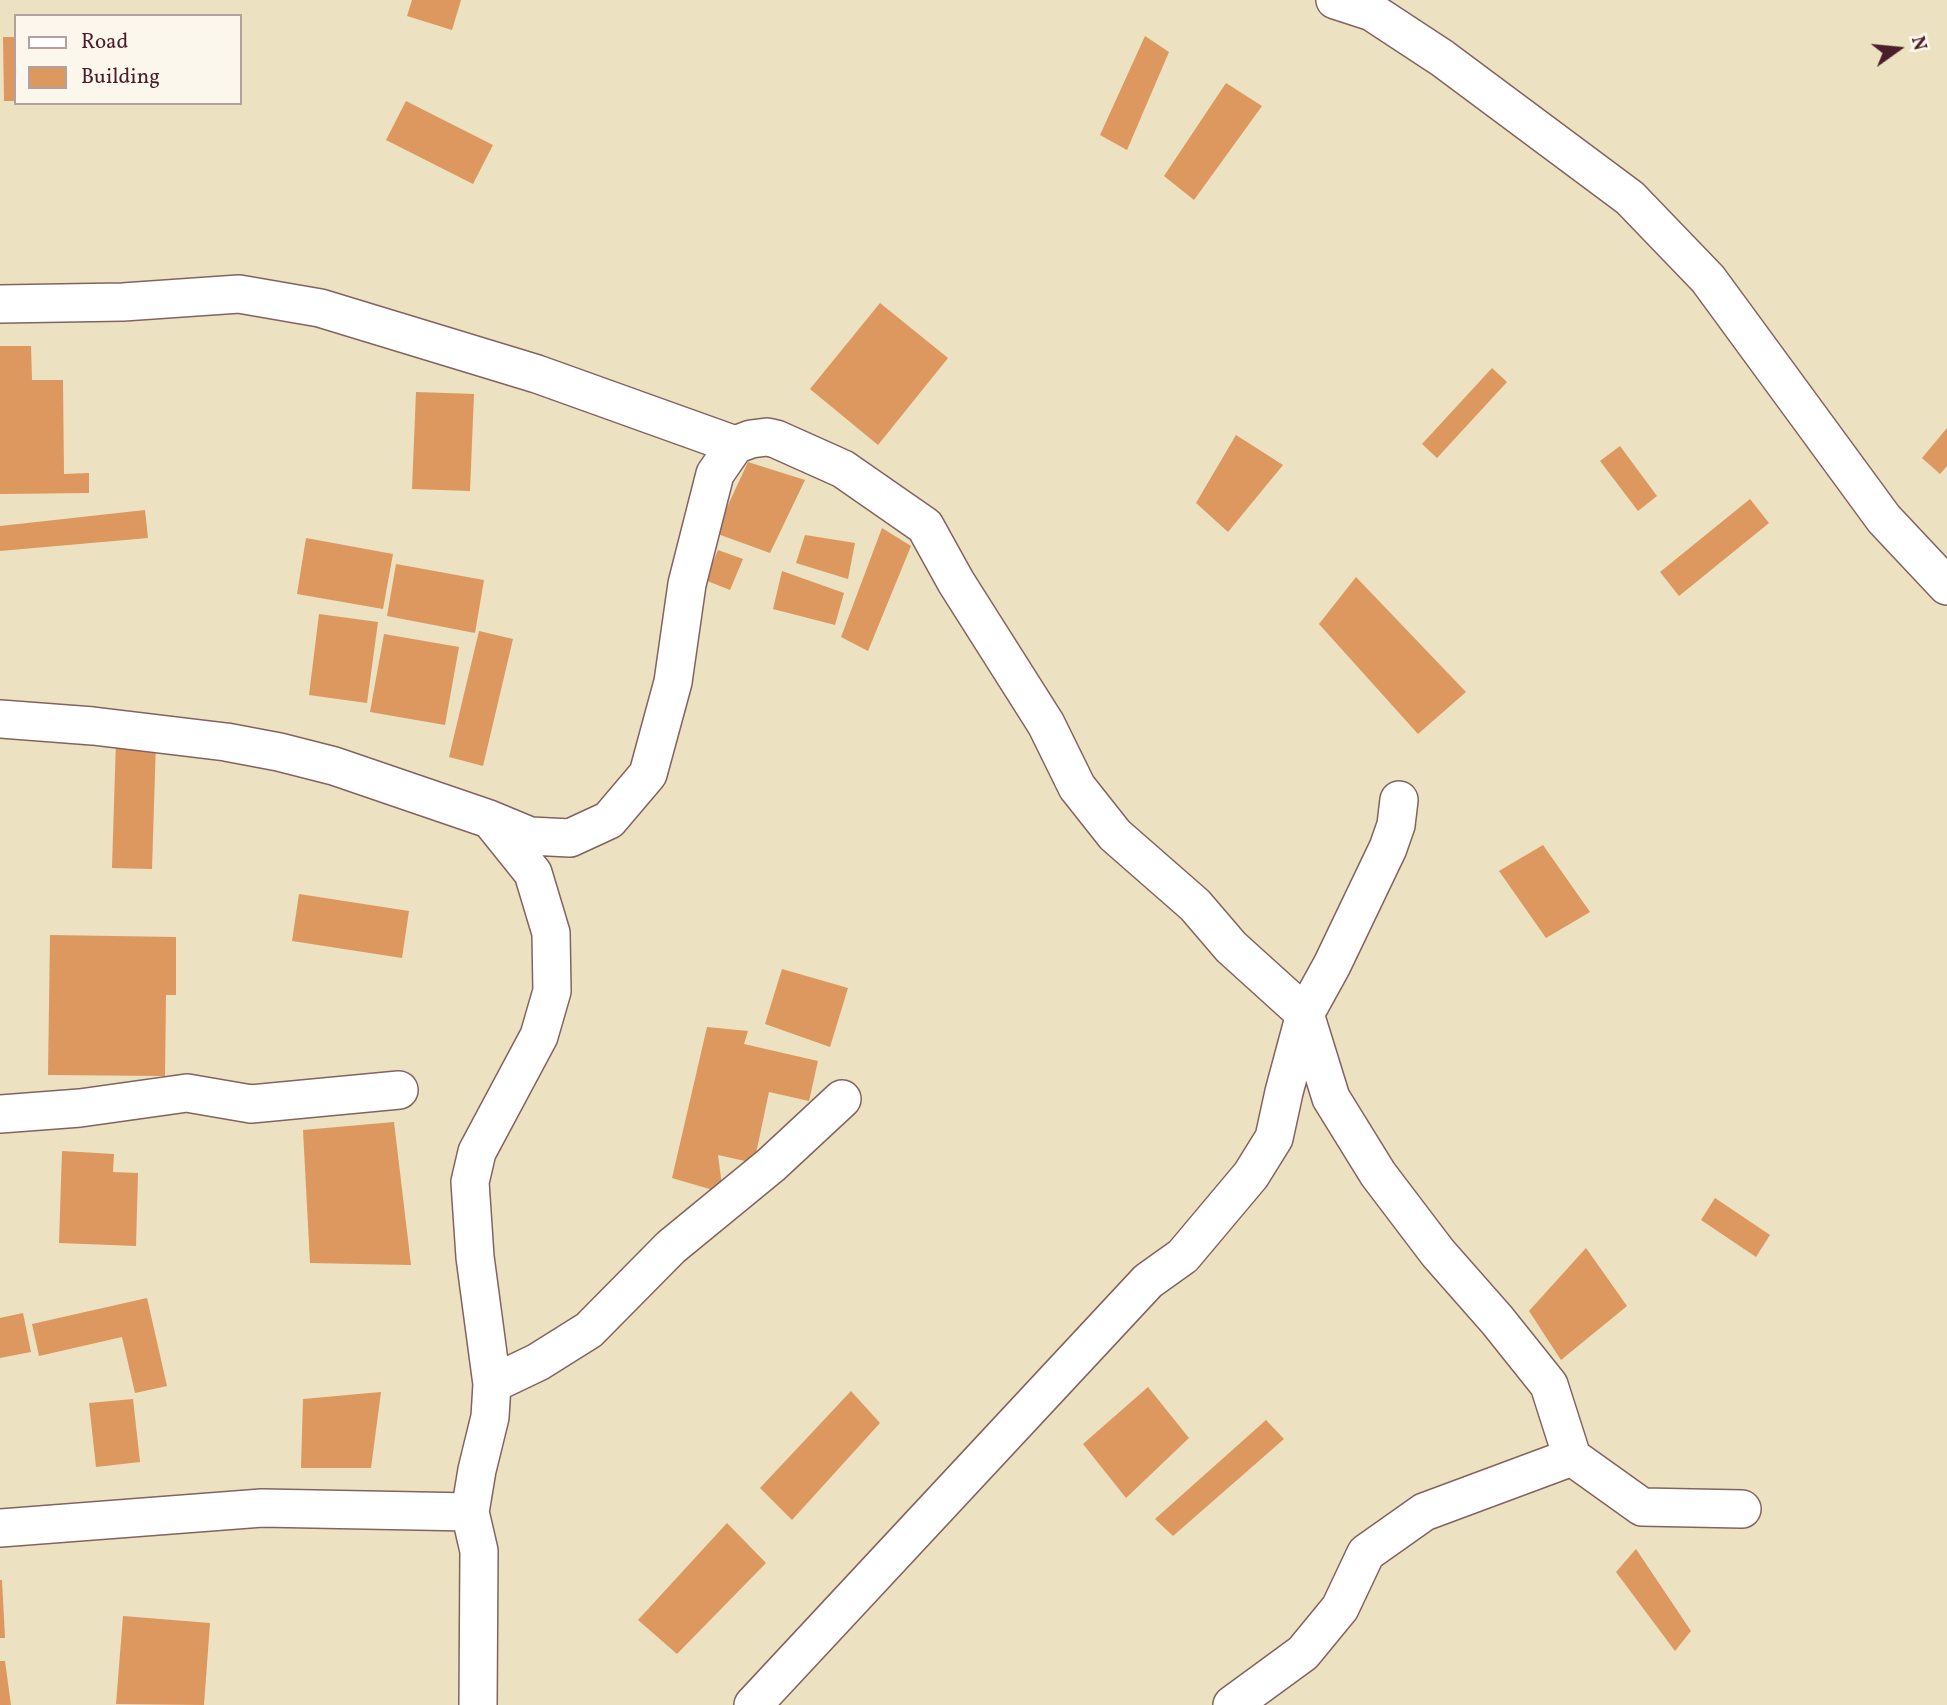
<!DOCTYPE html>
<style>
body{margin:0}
#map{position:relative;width:1947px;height:1705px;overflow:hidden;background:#ece1c0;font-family:Vollkorn,serif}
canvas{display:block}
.legend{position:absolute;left:14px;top:14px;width:228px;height:91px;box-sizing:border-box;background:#fbf7ec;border:2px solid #b4a19f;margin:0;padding:9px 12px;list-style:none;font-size:21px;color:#4a1f2b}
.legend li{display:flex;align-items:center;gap:14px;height:35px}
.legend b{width:35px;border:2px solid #b4a19f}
.north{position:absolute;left:1863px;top:14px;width:70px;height:70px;-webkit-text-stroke:5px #fbf7ec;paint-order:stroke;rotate:75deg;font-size:19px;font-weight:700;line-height:28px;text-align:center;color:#4a1f2b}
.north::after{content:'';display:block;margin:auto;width:24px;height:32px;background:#4a1f2b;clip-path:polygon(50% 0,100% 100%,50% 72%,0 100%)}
</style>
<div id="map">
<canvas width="1947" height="1705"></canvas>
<ul class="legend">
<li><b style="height:9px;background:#fff"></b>Road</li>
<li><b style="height:19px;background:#dc985f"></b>Building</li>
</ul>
<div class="north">N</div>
</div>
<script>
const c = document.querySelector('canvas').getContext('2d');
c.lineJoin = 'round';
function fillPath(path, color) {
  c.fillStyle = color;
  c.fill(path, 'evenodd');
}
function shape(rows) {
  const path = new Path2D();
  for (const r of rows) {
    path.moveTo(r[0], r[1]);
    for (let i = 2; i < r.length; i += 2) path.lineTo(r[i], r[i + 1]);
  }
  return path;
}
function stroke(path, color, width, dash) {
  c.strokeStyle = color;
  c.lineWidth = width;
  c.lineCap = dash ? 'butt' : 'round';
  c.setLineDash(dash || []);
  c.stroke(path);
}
fillPath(shape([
 [412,0,461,0,452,30,407,16],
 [1145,36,1169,52,1127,150,1100,135],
 [3,37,16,37,16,101,4,101],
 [1226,83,1262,106,1194,200,1164,176],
 [406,101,493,145,473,184,386,140],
 [880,303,948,358,878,445,810,389],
 [0,346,31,346,32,380,63,380,64,474,89,473,89,493,0,494],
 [1492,368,1507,382,1437,458,1422,444],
 [416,392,474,394,470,491,412,489],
 [1947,428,1947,466,1940,474,1922,458],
 [1236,435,1283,465,1228,532,1196,503],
 [1620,446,1657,496,1638,511,1600,461],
 [748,462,805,480,770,553,715,533],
 [1750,499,1769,523,1679,596,1660,572],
 [145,510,148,538,0,551,0,526],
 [882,528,911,546,868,651,841,637],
 [805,535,855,543,848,579,796,563],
 [306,538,393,554,383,609,297,594],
 [718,550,743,559,730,590,705,580],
 [396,564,484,580,475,633,387,616],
 [782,571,844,593,835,625,773,609],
 [1356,577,1466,692,1418,734,1319,624],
 [319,614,378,622,367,703,309,695],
 [479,631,513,639,483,766,449,757],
 [384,634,459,647,445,725,370,712],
 [116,740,156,741,152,869,112,868],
 [1543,845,1590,912,1546,938,1499,871],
 [299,894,409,911,402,958,292,941],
 [50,935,176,937,176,995,166,995,165,1076,48,1075],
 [782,969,848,988,830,1047,765,1024],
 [707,1027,748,1031,744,1044,818,1061,809,1101,769,1092,754,1163,718,1155,723,1193,672,1178],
 [394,1122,411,1265,310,1263,303,1130],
 [62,1151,114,1154,113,1172,138,1173,136,1246,59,1243],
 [1715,1198,1770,1235,1756,1257,1701,1220],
 [1586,1248,1627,1306,1561,1360,1529,1311],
 [147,1298,167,1386,135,1393,122,1337,39,1356,32,1324],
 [23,1313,31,1352,0,1358,0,1318],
 [1148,1387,1189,1438,1126,1498,1083,1444],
 [851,1391,880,1423,792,1520,760,1488],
 [381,1392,371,1468,301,1468,303,1399],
 [133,1399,140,1462,96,1467,89,1403],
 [1266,1420,1284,1439,1173,1536,1155,1519],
 [727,1523,766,1563,677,1654,638,1620],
 [1636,1549,1691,1631,1675,1651,1616,1572],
 [0,1580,2,1580,5,1638,0,1638],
 [123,1616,210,1623,204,1705,116,1704],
 [0,1661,5,1661,11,1705,0,1705]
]), '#dc985f');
const minor = shape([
 [1335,0,1372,12,1442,58,1630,198,1708,279,1884,519,1947,586],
 [0,304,123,302,239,294,320,308,537,374,735,445],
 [0,719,93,726,226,742,279,752,334,766,489,819,530,836,570,838,609,820,648,774,673,682,687,584,715,474,735,445,751,439,767,437,776,439,843,469,925,526,956,582,1046,724,1077,787,1115,835,1195,905,1231,947,1305,1014,1331,1098,1378,1174,1438,1253,1497,1320,1549,1385,1572,1457,1642,1507,1742,1509],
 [0,1114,80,1108,187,1093,251,1104,399,1090],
 [492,1384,538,1362,589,1330,671,1247,771,1165,842,1099],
 [0,1528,262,1508,470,1512],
 [478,1705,479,1551,470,1512,477,1470,490,1417,492,1384,475,1257,470,1182,477,1152,539,1036,552,991,551,933,533,873,492,822],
 [753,1705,1148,1281,1183,1256,1251,1175,1274,1138,1284,1092,1305,1014,1332,965,1388,848,1396,825,1399,800],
 [1232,1705,1303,1653,1340,1608,1366,1553,1424,1512,1572,1457]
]);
stroke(minor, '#83635f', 40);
stroke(minor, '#fff', 37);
</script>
